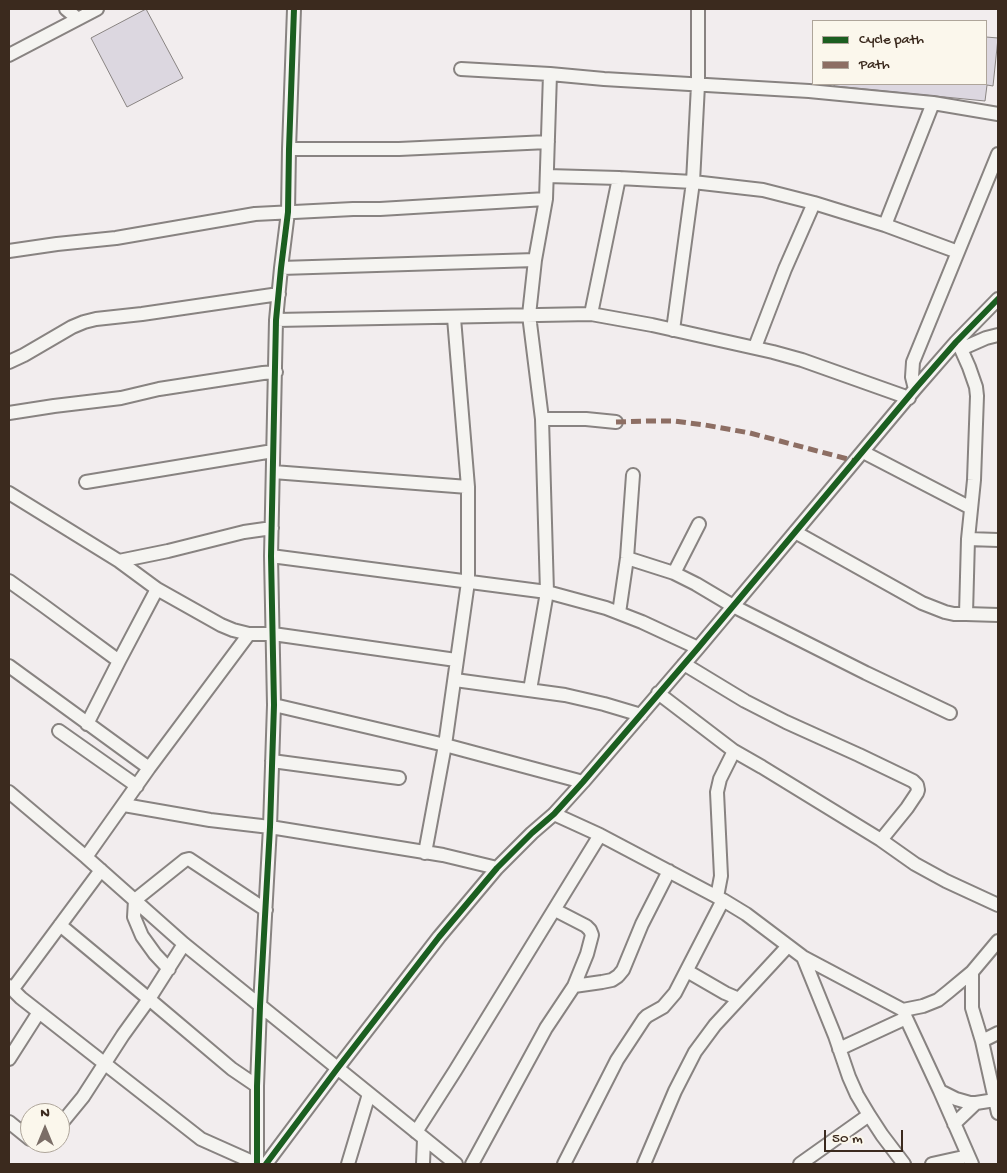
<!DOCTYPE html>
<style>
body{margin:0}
#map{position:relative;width:1007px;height:1173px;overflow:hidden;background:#f2edee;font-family:"Gochi Hand",sans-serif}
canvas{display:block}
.frame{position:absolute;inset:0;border:10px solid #3b2a1e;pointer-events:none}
.legend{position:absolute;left:812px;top:20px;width:175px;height:65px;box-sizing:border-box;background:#fbf7ec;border:1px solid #aea59a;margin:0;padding:6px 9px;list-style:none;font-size:15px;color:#3b2a1e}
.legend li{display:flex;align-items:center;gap:10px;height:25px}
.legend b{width:25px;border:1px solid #aea59a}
.north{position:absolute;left:20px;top:1103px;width:50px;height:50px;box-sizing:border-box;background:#fbf7ec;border:1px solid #aea59a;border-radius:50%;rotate:0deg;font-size:14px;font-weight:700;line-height:20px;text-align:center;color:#3b2a1e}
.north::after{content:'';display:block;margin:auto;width:18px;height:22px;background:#7b6e67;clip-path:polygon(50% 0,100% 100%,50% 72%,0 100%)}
.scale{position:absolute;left:824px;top:1130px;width:79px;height:22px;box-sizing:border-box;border:2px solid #3b2a1e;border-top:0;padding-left:6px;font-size:15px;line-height:18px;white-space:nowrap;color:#3b2a1e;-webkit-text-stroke:4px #fbf7ec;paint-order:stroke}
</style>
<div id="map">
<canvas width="1007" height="1173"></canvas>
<div class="frame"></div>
<ul class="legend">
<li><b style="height:6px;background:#1b5e20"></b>Cycle path</li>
<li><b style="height:6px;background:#8d6e63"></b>Path</li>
</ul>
<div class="north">N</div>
<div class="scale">50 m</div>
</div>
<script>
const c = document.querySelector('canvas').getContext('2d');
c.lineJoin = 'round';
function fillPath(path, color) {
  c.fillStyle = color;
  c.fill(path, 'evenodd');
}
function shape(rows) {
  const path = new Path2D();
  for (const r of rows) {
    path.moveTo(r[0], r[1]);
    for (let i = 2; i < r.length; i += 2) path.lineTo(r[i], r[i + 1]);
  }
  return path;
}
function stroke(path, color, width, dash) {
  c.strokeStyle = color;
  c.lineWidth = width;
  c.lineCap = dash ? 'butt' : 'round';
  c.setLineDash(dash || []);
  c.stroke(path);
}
const building = shape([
 [146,9,183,78,127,107,91,38,146,9],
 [986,37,998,38,993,86,987,85,985,101,834,86,834,84,986,84,986,37]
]);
fillPath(building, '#dcd7e0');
stroke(building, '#888381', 1);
const street = shape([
 [66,9,78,19],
 [9,55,97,9],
 [461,69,550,74,604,79,809,91,933,103,998,114],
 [289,149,399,149,548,142],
 [547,176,619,178,693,182,763,190,814,203,885,225,958,252],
 [885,225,933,103],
 [9,251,57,244,116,238,255,214,353,209,380,209,546,199],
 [281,268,535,260],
 [591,314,619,178],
 [276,320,591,314,652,325,773,352,802,360,909,398],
 [673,330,693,182,698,85,698,9],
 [956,342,961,349,969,367,976,387,977,396,974,480,968,539,966,614,998,615],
 [755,347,785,269,814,203],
 [961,349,986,338,998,335],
 [9,362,24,355,72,327,84,322,96,319,142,314,279,294],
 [915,389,912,377,913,362,998,154],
 [9,413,54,406,121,398,159,389,263,373,276,372],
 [542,419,586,419,616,422],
 [863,452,971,508],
 [273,472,468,487],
 [86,482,273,451],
 [9,493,119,561,157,589,221,625,233,630,249,634,273,634,456,660],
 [795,532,922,603,945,612,954,614,966,614],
 [968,539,998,540],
 [271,556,547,592,606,608,642,622,698,648],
 [627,558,674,573,696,584,733,606,866,673,950,713],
 [119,561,168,551,244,532,272,528],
 [674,573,699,524],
 [9,581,44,606,119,661],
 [619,613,627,558,633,475],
 [684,664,745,701,786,722,859,755,913,781,917,785,918,790,917,793,907,808,881,840],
 [9,666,149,768],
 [455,680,565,695,604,704,641,715],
 [530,690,547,592,542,419,529,315,535,260,546,199,550,74],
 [658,693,734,751,762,767,881,840,915,864,946,881,998,905],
 [274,705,445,745,583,782],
 [87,724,119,661,157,589],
 [59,731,137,786],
 [272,761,399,778],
 [9,792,86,857,184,944,456,1164],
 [124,805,210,820,270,827,443,855,497,868],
 [554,814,600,835,723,900,746,914,803,957,903,1010,923,1006,938,1000,948,992,972,972,998,941],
 [425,853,445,745,468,582,468,487,454,318],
 [86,857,149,768,249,634],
 [717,897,721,876,717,792,720,779,734,751],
 [60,925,149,999,232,1069,257,1086],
 [803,957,835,1036,849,1077,857,1095,869,1115],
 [169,969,155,954,142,936,134,917,135,900,185,860,189,859,266,910],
 [687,971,725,993,739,999],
 [972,972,972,1008,982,1041,998,1113],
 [9,986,21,998,201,1139,257,1164],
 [574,986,602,982,612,980,618,976,623,970,642,924,669,871],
 [12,990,101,870],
 [903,1010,906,1018,940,1091,972,1164],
 [982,1041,998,1033],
 [839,1049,906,1018],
 [9,1059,39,1012],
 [940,1091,956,1099,970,1103,976,1103,995,1100],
 [9,1122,30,1139],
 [954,1124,976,1103],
 [60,1125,83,1097,123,1035,149,999,184,944],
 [416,1132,455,1071,600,835],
 [257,1164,257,1086,260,1006,270,827,274,705,271,556,276,320,281,268,288,212,289,149,294,9],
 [266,1164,337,1069,439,937,497,868,532,833,554,814,583,782,698,648,915,389,956,342,998,299],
 [348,1164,369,1094],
 [423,1164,424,1139],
 [472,1164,546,1028,574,986,587,954,592,935,590,930,586,926,555,910],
 [564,1164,617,1060,644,1019,647,1016,663,1007,675,993,723,900],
 [644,1164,675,1091,695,1052,715,1025,788,946],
 [800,1164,869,1115,882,1135,904,1164],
 [932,1164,968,1156]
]);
stroke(street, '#888381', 16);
stroke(street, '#f5f4f1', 12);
stroke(shape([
 [616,422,647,421,674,421,705,425,750,433,855,461]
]), '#8d6e63', 5, [10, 5]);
stroke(shape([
 [257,1164,257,1086,260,1006,270,827,274,705,271,556,276,320,281,268,288,212,289,149,294,9],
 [266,1164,337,1069,439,937,497,868,532,833,554,814,583,782,698,648,915,389,956,342,998,299]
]), '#1b5e20', 6);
</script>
